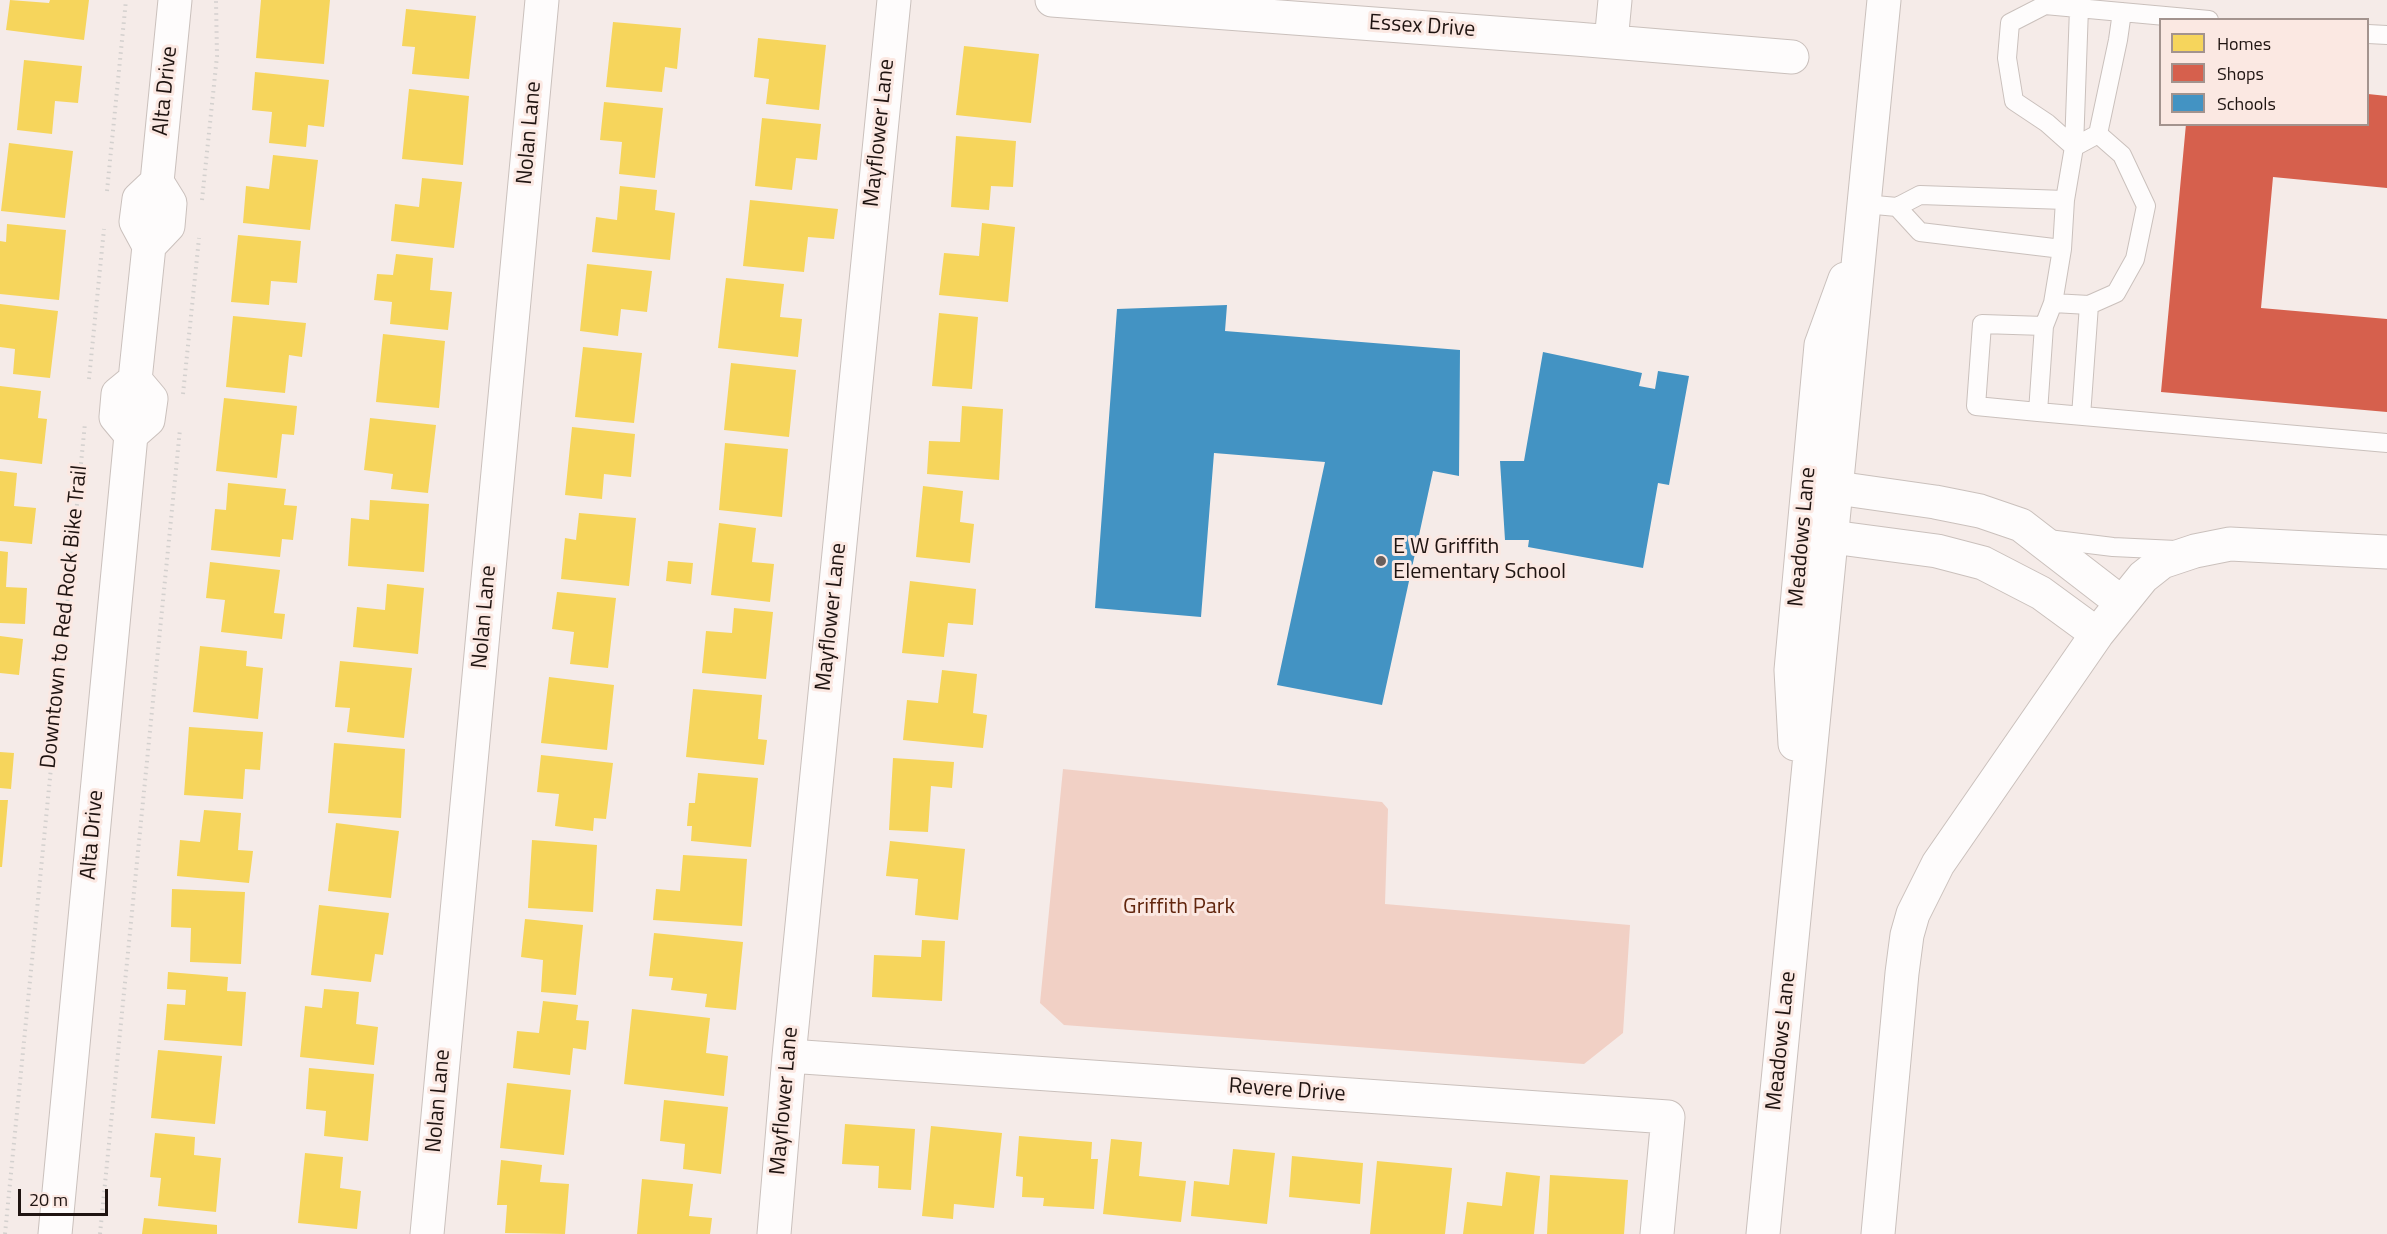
<!DOCTYPE html>
<style>
body{margin:0}
#map{position:relative;width:2387px;height:1234px;overflow:hidden;background:#f5ebe8;font-family:"Titillium Web",sans-serif}
canvas{display:block}
.legend{position:absolute;left:2159px;top:18px;width:210px;height:108px;box-sizing:border-box;background:#fbe8e2;border:2px solid #a3938e;margin:0;padding:8px 10px;list-style:none;font-size:18px;color:#1f1411}
.legend li{display:flex;align-items:center;gap:12px;height:30px}
.legend b{width:30px;border:2px solid #a3938e}
.scale{position:absolute;left:18px;top:1189px;width:90px;height:27px;box-sizing:border-box;border:3px solid #1f1411;border-top:0;padding-left:8px;font-size:18px;line-height:21px;white-space:nowrap;color:#1f1411;-webkit-text-stroke:4px #fbe8e2;paint-order:stroke}
</style>
<div id="map">
<canvas width="2387" height="1234"></canvas>
<ul class="legend">
<li><b style="height:16px;background:#f6d55c"></b>Homes</li>
<li><b style="height:16px;background:#d6604d"></b>Shops</li>
<li><b style="height:16px;background:#4393c3"></b>Schools</li>
</ul>
<div class="scale">20 m</div>
</div>
<script>
const c = document.querySelector('canvas').getContext('2d');
c.lineJoin = 'round';
function fillPath(path, color) {
  c.fillStyle = color;
  c.fill(path, 'evenodd');
}
function shape(rows) {
  const path = new Path2D();
  for (const r of rows) {
    path.moveTo(r[0], r[1]);
    for (let i = 2; i < r.length; i += 2) path.lineTo(r[i], r[i + 1]);
  }
  return path;
}
function stroke(path, color, width, dash) {
  c.strokeStyle = color;
  c.lineWidth = width;
  c.lineCap = dash ? 'butt' : 'round';
  c.setLineDash(dash || []);
  c.stroke(path);
}
function drawText(font, color, halo, rows, align = 'center') {
  c.font = font + ' "Titillium Web",sans-serif';
  c.lineWidth = 6;
  c.setLineDash([]);
  c.textBaseline = 'middle';
  c.strokeStyle = halo;
  c.fillStyle = color;
  for (const [text, x, y, turn = 0] of rows) {
    c.save();
    c.translate(x, y);
    c.rotate((+turn || 0) * Math.PI / 180);
    c.textAlign = isNaN(turn) ? turn : align;
    if (halo) c.strokeText(text, 0, 0);
    c.fillText(text, 0, 0);
    c.restore();
  }
}
fillPath(shape([
 [1063,769,1382,802,1388,809,1385,904,1630,925,1623,1033,1584,1064,1064,1025,1040,1003]
]), '#f1d0c5');
fillPath(shape([
 [10,0,49,3,50,0,89,0,84,40,6,30],
 [261,0,330,0,324,64,256,58],
 [406,9,476,16,469,79,412,74,415,47,402,46],
 [613,22,681,28,677,69,665,67,662,92,606,87],
 [758,38,826,45,819,110,766,104,769,79,754,77],
 [964,46,1039,54,1031,123,956,115],
 [24,60,82,66,78,103,55,101,52,134,17,130],
 [255,72,329,80,324,127,308,125,306,147,269,143,272,112,252,110],
 [409,89,469,96,463,165,402,159],
 [604,102,663,108,655,178,619,174,622,142,600,140],
 [762,118,821,124,817,160,796,158,792,190,755,186],
 [956,136,1016,141,1013,187,991,186,989,210,951,207],
 [9,143,73,151,65,218,1,211],
 [273,155,318,160,310,230,243,223,246,186,269,189],
 [422,178,462,182,454,248,391,241,395,204,419,207],
 [620,186,657,190,655,210,675,213,670,260,592,252,596,217,617,220],
 [750,200,838,209,834,239,808,237,804,272,743,266],
 [982,223,1015,227,1008,302,939,295,944,253,979,256],
 [7,224,66,230,59,300,0,294,0,241,6,242],
 [238,235,301,241,297,283,271,281,269,305,231,302],
 [396,254,433,258,430,290,452,292,448,330,390,324,392,302,374,300,377,274,393,275],
 [587,264,652,271,647,312,621,309,618,336,580,331],
 [726,278,784,284,780,317,802,319,798,357,718,348],
 [0,304,58,311,50,378,13,374,15,349,0,347],
 [939,313,978,317,972,389,932,386],
 [233,316,306,323,302,357,289,355,285,393,226,387],
 [383,334,445,341,439,408,376,402],
 [583,347,642,353,634,423,575,417],
 [731,363,796,370,789,437,724,430],
 [0,386,41,391,38,418,47,419,42,464,0,459],
 [224,398,297,406,294,435,282,434,277,478,216,471],
 [962,406,1003,409,999,480,927,474,929,441,960,442],
 [370,418,436,425,428,493,391,489,393,474,364,470],
 [572,427,635,434,631,477,604,474,602,499,565,495],
 [725,443,788,449,782,517,719,510],
 [0,471,17,473,14,506,36,508,32,544,0,541],
 [228,483,286,489,284,505,297,506,293,540,282,539,280,557,211,550,215,509,226,510],
 [923,486,963,491,960,522,974,524,970,563,916,557],
 [370,500,429,504,424,572,348,566,351,518,369,520],
 [579,513,636,518,629,586,561,579,565,538,576,540],
 [719,523,756,528,752,562,774,564,770,602,711,595],
 [0,551,8,552,6,587,27,588,25,624,0,623],
 [668,561,693,563,691,584,666,581],
 [210,562,280,570,274,613,285,614,282,639,221,632,225,600,206,598],
 [910,581,976,589,973,625,948,623,944,657,902,653],
 [387,584,424,588,418,654,353,647,357,607,385,610],
 [557,592,616,598,608,668,570,664,574,632,552,629],
 [734,608,773,612,766,679,702,673,706,631,732,633],
 [0,636,23,639,19,675,0,673],
 [200,646,247,651,246,666,263,668,258,719,193,712],
 [340,661,412,668,404,738,347,732,350,708,335,707],
 [942,670,977,674,973,713,987,715,983,748,903,740,907,700,938,703],
 [549,677,614,685,607,750,541,743],
 [693,689,762,695,758,739,767,740,764,765,686,757],
 [189,727,263,732,260,770,245,769,243,799,184,795],
 [334,743,405,749,401,818,328,813],
 [0,752,14,753,11,789,0,788],
 [541,755,613,763,606,819,594,818,593,831,555,826,559,794,537,792],
 [893,758,954,762,952,788,931,786,928,832,889,830],
 [698,773,758,778,751,847,691,841,692,826,687,826,689,803,695,803],
 [0,800,8,800,2,867,0,867],
 [204,810,241,813,238,850,253,851,249,883,177,876,180,840,200,842],
 [336,823,399,831,391,898,328,891],
 [532,840,597,845,593,912,528,908],
 [890,841,965,849,958,920,915,915,918,879,886,876],
 [683,855,747,859,742,926,653,920,656,889,680,891],
 [172,889,245,892,241,964,190,962,191,928,171,927],
 [319,905,389,913,383,955,375,954,371,982,311,975],
 [525,919,583,925,576,995,541,992,543,960,521,957],
 [654,933,743,942,736,1010,705,1007,707,994,671,990,673,978,649,976],
 [922,940,945,941,942,1001,872,997,874,955,921,957],
 [168,972,228,977,227,991,246,992,242,1046,164,1040,167,1004,185,1005,186,990,167,989],
 [324,989,359,992,356,1024,378,1027,374,1065,300,1057,305,1006,322,1008],
 [543,1001,578,1005,576,1020,589,1021,586,1050,573,1048,570,1075,513,1068,517,1031,539,1033],
 [632,1009,710,1018,706,1053,728,1056,724,1096,624,1084],
 [158,1050,222,1056,215,1124,151,1118],
 [309,1068,374,1074,368,1141,324,1136,326,1111,306,1109],
 [507,1083,571,1090,564,1155,500,1148],
 [664,1100,728,1107,721,1174,683,1169,685,1144,660,1141],
 [845,1124,915,1129,911,1190,878,1188,879,1166,842,1164],
 [931,1126,1002,1133,994,1208,954,1204,953,1219,922,1216],
 [155,1133,195,1137,194,1155,221,1158,216,1212,158,1206,161,1178,150,1177],
 [1019,1136,1092,1142,1091,1159,1098,1159,1094,1209,1043,1206,1044,1198,1022,1197,1023,1177,1016,1176],
 [1111,1139,1142,1142,1139,1176,1186,1181,1181,1222,1103,1214],
 [1233,1149,1275,1153,1267,1224,1191,1216,1194,1181,1229,1185],
 [305,1153,343,1157,340,1188,361,1191,357,1229,298,1223],
 [1292,1156,1363,1163,1360,1204,1289,1197],
 [501,1160,542,1165,540,1182,569,1184,565,1234,505,1233,507,1205,497,1205],
 [1377,1161,1452,1168,1445,1234,1370,1234],
 [1506,1172,1540,1176,1534,1234,1463,1234,1467,1202,1502,1206],
 [1550,1175,1628,1180,1624,1234,1547,1234],
 [642,1179,693,1184,689,1216,712,1218,710,1234,637,1234],
 [144,1218,217,1225,217,1234,142,1234]
]), '#f6d55c');
fillPath(shape([
 [2368,94,2387,96,2387,188,2273,177,2261,308,2387,319,2387,412,2161,392,2186,124,2368,124]
]), '#d6604d');
fillPath(shape([
 [1227,305,1225,331,1460,350,1459,476,1433,471,1382,705,1277,685,1325,462,1214,453,1201,617,1095,608,1117,309],
 [1543,352,1642,373,1639,386,1655,389,1658,371,1689,376,1669,485,1658,483,1643,568,1528,547,1529,540,1505,540,1500,461,1524,461]
]), '#4393c3');
const service = shape([
 [2079,8,2074,147,2098,134],
 [2368,34,2387,35],
 [1864,204,1897,207,1920,195,2065,200],
 [1897,207,1920,232,2062,249],
 [2053,303,2089,305,2116,293,2135,259,2146,206,2122,155,2098,134,2118,40,2122,12],
 [2044,326,1982,324,1976,406,2038,412,2044,326,2053,303,2062,249,2065,200,2074,147,2047,123,2014,101,2007,58,2010,23,2045,5,2209,20],
 [2038,412,2387,443],
 [2081,416,2089,305],
 [2048,539,2113,547,2176,550]
]);
const minor = shape([
 [1052,0,1576,39,1792,57],
 [1611,42,1615,0],
 [1837,488,1935,502,1980,511,2021,525,2122,603],
 [1832,537,1937,551,1983,563,2041,593,2097,634],
 [789,1056,1668,1117,1657,1234],
 [427,1234,542,0],
 [774,1234,789,1056,894,0],
 [1878,1234,1902,973,1907,935,1913,914,1938,864,2097,634,2143,577,2162,562,2195,551,2230,544,2387,552]
]);
const tertiary = shape([
 [1795,744,1791,670,1821,345,1845,279],
 [1763,1234,1884,0]
]);
const secondary = shape([
 [149,246,168,226,170,203,157,182,175,0],
 [131,435,116,417,118,394,135,380],
 [55,1234,131,435,148,420,151,399,135,380,149,246,136,222,139,199,157,182]
]);
stroke(service, '#cac0bc', 20);
stroke(minor, '#cac0bc', 35);
stroke(tertiary, '#cac0bc', 35);
stroke(secondary, '#cac0bc', 35);
stroke(shape([
 [107,191,126,0],
 [202,200,217,56,216,0],
 [89,379,104,229],
 [183,394,199,238],
 [5,1234,85,423],
 [100,1234,180,429]
]), '#d3d0ce', 4, [1.5, 4.5]);
stroke(service, '#fefcfc', 18);
stroke(minor, '#fefcfc', 33);
stroke(tertiary, '#fefcfc', 33);
stroke(secondary, '#fefcfc', 33);
for (const [x, y, r, color] of [
 [1381,561,6,"#6a5f5c"]
]) {
  const dot = new Path2D();
  dot.arc(x, y, r, 0, 2 * Math.PI);
  c.fillStyle = color;
  c.fill(dot);
  stroke(dot, '#fbe8e2', 2);
}
drawText('22px', '#1f1411', '#fbe8e2', [
 ["Essex Drive",1422,27,4],
 ["Alta Drive",166,91,-84],
 ["Nolan Lane",530,133,-85],
 ["Mayflower Lane",880,133,-84],
 ["Meadows Lane",1803,537,-85],
 ["Downtown to Red Rock Bike Trail",65,617,-84],
 ["Nolan Lane",485,617,-85],
 ["Mayflower Lane",832,617,-84],
 ["Alta Drive",93,835,-85],
 ["Meadows Lane",1782,1041,-84],
 ["Revere Drive",1287,1091,4],
 ["Nolan Lane",439,1101,-85],
 ["Mayflower Lane",785,1101,-85]
]);
drawText('22px', '#1f1411', '#fbe8e2', [
 ["E W Griffith",1393,548],
 ["Elementary School",1393,573]
], 'left');
drawText('22px', '#61250d', '#fbe8e2', [
 ["Griffith Park",1179,908]
]);
</script>
